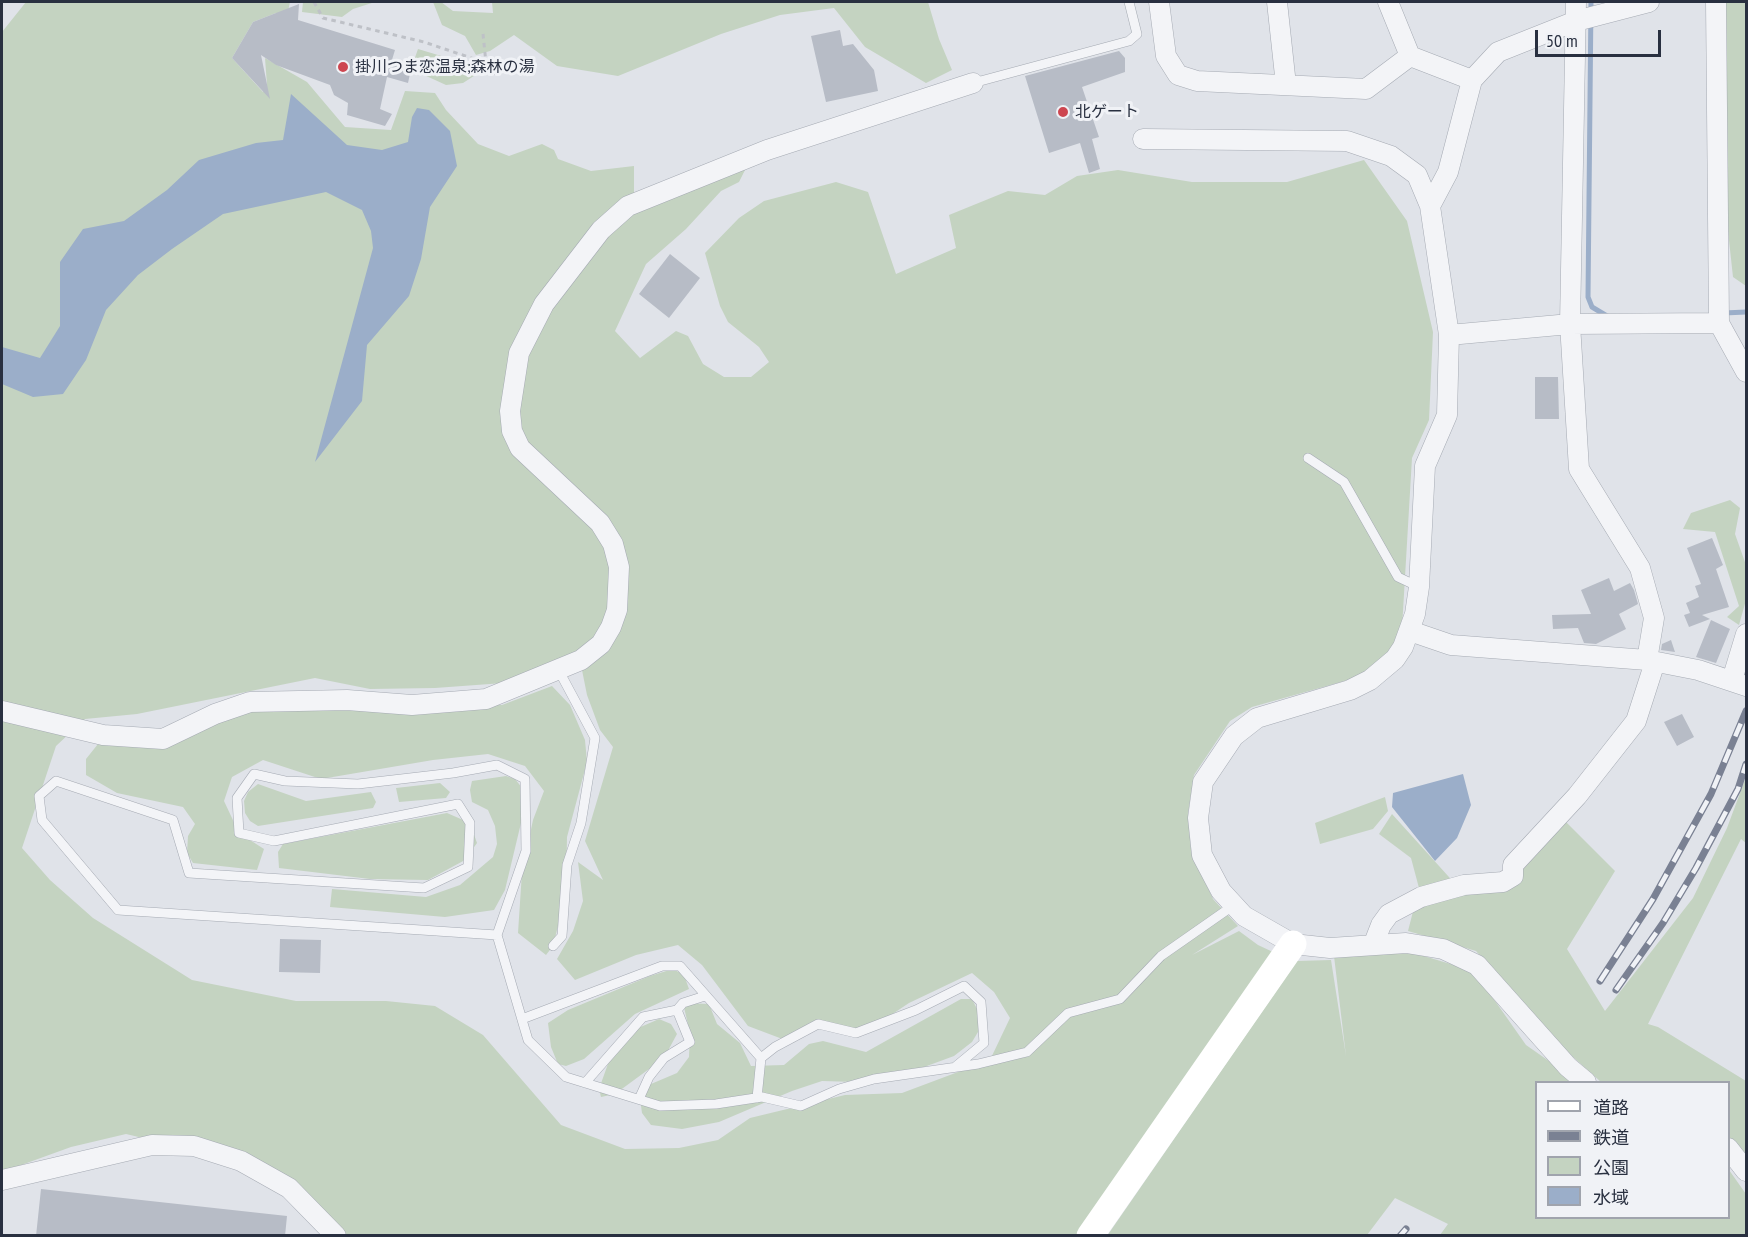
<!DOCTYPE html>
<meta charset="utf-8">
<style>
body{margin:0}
#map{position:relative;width:1748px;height:1237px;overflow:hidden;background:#e0e3e9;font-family:"PT Sans Narrow","Noto Sans JP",sans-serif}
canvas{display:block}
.frame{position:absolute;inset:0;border:3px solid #293040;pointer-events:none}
.legend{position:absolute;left:1535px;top:1081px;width:195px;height:138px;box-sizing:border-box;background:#f0f2f6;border:2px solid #a0a4ad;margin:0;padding:8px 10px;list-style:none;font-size:18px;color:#293040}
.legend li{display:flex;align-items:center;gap:12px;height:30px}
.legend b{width:30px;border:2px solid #a0a4ad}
.scale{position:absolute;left:1535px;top:30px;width:126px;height:27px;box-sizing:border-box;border:3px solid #293040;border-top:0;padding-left:8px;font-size:18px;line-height:21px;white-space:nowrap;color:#293040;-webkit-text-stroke:4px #f0f2f6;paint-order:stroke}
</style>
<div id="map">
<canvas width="1748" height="1237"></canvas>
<div class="frame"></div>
<ul class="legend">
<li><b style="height:8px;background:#fff"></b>道路</li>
<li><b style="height:8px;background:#7a8193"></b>鉄道</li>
<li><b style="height:16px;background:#c4d3c1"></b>公園</li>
<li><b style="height:16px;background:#9baec9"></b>水域</li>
</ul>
<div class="scale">50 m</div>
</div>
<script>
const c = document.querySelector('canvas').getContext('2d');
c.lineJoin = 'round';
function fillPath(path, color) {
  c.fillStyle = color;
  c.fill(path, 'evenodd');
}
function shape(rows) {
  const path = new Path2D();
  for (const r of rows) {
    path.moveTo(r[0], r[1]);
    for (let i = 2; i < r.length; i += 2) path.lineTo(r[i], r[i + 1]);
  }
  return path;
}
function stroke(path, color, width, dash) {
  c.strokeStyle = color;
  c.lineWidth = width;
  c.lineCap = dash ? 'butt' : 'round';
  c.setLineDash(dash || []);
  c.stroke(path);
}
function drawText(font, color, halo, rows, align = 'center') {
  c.font = font + ' "PT Sans Narrow","Noto Sans JP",sans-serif';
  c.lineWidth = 6;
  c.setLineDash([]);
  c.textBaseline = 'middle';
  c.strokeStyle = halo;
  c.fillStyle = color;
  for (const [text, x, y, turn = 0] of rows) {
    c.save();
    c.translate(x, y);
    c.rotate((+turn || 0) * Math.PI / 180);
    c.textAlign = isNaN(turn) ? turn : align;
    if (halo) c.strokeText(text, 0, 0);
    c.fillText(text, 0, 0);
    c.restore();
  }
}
fillPath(shape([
 [26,2,290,2,287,16,276,13,253,22,232,58,263,92,267,85,265,58,307,82,345,127,391,130,405,91,435,93,446,110,478,144,509,156,542,144,554,150,558,159,591,171,634,166,634,203,746,168,739,182,721,191,686,229,646,264,615,331,640,358,676,331,688,336,703,364,724,377,751,377,769,362,759,347,728,322,720,306,705,253,739,218,764,201,836,182,868,192,896,274,956,248,949,215,1008,191,1045,195,1077,176,1118,170,1192,182,1287,182,1364,160,1407,221,1433,332,1429,420,1412,458,1402,628,1391,651,1366,675,1252,707,1230,721,1194,775,1188,814,1191,849,1213,899,1238,926,1192,955,1239,931,1258,945,1273,952,1119,1181,1076,1235,345,1235,241,1161,126,1134,71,1147,2,1172,2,32],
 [580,660,587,695,600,730,613,747,585,841,603,880,578,862,583,901,573,931,557,959,575,980,636,955,678,945,702,965,748,1026,793,1043,819,1024,861,1035,909,1003,972,973,994,992,1010,1018,990,1060,902,1093,845,1095,750,1118,718,1140,679,1148,625,1149,561,1125,483,1035,435,1006,386,1001,296,1001,192,980,93,918,50,880,22,848,56,746,85,719,137,714,315,678,370,689,435,688,531,681],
 [303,2,441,2,453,11,493,13,492,2,928,2,939,39,952,70,926,83,865,47,834,8,780,15,721,34,618,76,557,66,514,35,490,51,476,55,465,36,442,25,433,2,375,2,353,9,342,17,302,12],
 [1725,2,1746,2,1746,286,1733,277,1726,213],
 [418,49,478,67,477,74,463,83,446,85,411,69],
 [1730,500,1740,508,1735,534,1746,565,1746,600,1739,625,1727,617,1739,606,1715,532,1683,529,1691,513],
 [552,686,570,705,585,740,587,762,567,837,566,894,553,946,546,955,518,933,522,872,533,820,544,791,525,766,488,754,433,760,321,779,263,760,232,777,224,801,239,833,264,849,257,870,193,863,187,853,188,836,195,824,183,807,117,793,86,775,86,759,102,739,163,738,229,711,459,703,502,705],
 [506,776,515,779,523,789,526,802,505,890,494,910,445,917,330,907,332,889,426,897,460,885,493,857,497,844,495,826,488,810,472,802,470,790,472,781],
 [1746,777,1746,843,1741,839,1648,1024,1658,1027,1746,1081,1746,1158,1729,1137,1728,1082,1601,1082,1554,1040,1476,951,1408,931,1419,888,1411,858,1379,834,1392,814,1458,887,1512,876,1559,815,1615,871,1567,949,1605,1011,1693,898,1727,828],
 [440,783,450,792,446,798,399,802,396,788],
 [258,784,306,801,371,792,376,802,373,808,258,826,250,821,245,813,244,801,248,792],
 [1385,797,1388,811,1373,829,1320,844,1315,823],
 [447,813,470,823,477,843,465,860,428,880,370,879,279,868,278,852,283,844],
 [1407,951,1474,971,1526,1045,1579,1082,1536,1082,1536,1218,1728,1218,1729,1170,1746,1194,1746,1235,1440,1235,1448,1224,1395,1198,1367,1235,1107,1236,1297,961,1331,960,1346,1056,1334,956],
 [673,969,684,975,689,989,635,1014,584,1059,566,1066,558,1064,551,1047,548,1023,568,1010,650,976],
 [961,999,972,999,979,1013,981,1027,972,1042,954,1056,916,1070,856,1082,822,1081,792,1091,719,1122,682,1129,651,1125,642,1113,640,1098,651,1084,677,1073,689,1057,690,1033,683,1003,709,1004,717,1024,740,1043,751,1066,784,1065,809,1044,823,1041,866,1052],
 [659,1019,671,1024,677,1034,664,1058,615,1094,601,1097,599,1089,609,1061,636,1029]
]), '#c4d3c1');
fillPath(shape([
 [291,94,347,145,382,150,408,142,412,117,417,108,429,110,450,131,457,166,430,207,421,259,409,296,367,345,362,401,315,462,373,248,371,231,362,210,326,192,223,214,172,249,138,275,106,310,86,360,63,394,33,397,2,384,2,347,40,358,60,326,60,262,83,229,124,221,167,190,199,160,256,143,283,140],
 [1463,774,1471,805,1457,838,1435,861,1392,807,1393,793]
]), '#9baec9');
stroke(shape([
 [1591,2,1588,297,1592,307,1607,316],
 [1724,313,1746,312]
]), '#9baec9', 5);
fillPath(shape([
 [299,4,298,20,395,50,391,63,411,69,408,83,387,77,380,109,392,114,385,126,347,115,348,103,334,95,330,85,276,65,261,55,270,99,232,58,253,22],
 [840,30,843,46,853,44,874,70,878,91,826,102,811,36],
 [1119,51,1125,58,1125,72,1082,87,1099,137,1092,139,1100,169,1089,173,1080,143,1049,153,1025,76],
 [670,254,700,278,669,318,639,294],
 [1535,377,1558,377,1559,419,1535,419],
 [1712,538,1723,565,1716,569,1729,607,1702,615,1710,619,1689,627,1684,615,1690,613,1686,603,1699,597,1695,586,1701,584,1687,548],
 [1609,578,1614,591,1630,583,1634,590,1638,604,1619,614,1626,629,1596,644,1584,643,1578,628,1553,629,1552,615,1591,614,1581,590],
 [1711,620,1730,629,1716,663,1696,657],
 [1671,640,1675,652,1661,650,1662,644],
 [1682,714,1694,737,1677,746,1664,722],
 [280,939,321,940,320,973,279,972],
 [41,1189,287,1216,285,1236,36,1236]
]), '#b7bcc6');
const lane = shape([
 [973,83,1129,41,1137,34,1129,2],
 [1308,458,1344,482,1398,577,1419,587],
 [497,935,526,851,525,779,497,765,453,773,358,784,285,781,254,774,237,798,239,833,274,841,458,804,470,823,468,867,424,888,189,873,173,820,56,781,39,796,42,820,118,910,497,935,528,1040,566,1077,660,1106,716,1104,762,1097,801,1106,839,1089,874,1079,978,1064,1027,1052,1068,1013,1120,999,1161,956,1234,905],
 [553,946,562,936,567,865,581,823,595,738,558,669],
 [522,1019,662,966,680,966,761,1058,775,1047,818,1024,856,1033,916,1010,964,986,981,1002,984,1043,955,1067],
 [585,1083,643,1017,677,1010,683,1003,705,996],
 [757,1098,761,1058],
 [639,1099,649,1077,664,1058,690,1042,677,1010]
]);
const street = shape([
 [1159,2,1166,56,1178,75,1197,81,1366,89,1410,56],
 [1277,2,1286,85],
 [1388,2,1410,56,1472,80],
 [1716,2,1719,323],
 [1143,139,1347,141,1391,156,1417,175,1430,206,1449,335,1447,415,1425,466,1419,587,1415,614,1403,647,1395,659,1370,680,1350,690,1257,718,1234,736,1203,782,1198,818,1202,855,1221,891,1244,916,1293,944,1330,948,1406,943,1443,949,1477,965,1568,1067,1586,1082],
 [1430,206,1448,172,1472,80,1498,52,1576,21,1649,2],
 [1449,335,1570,324,1576,2],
 [1410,631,1451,645,1647,660,1654,618,1640,568,1579,469,1570,324,1719,323,1746,372],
 [1647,660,1698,670,1746,686],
 [1732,680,1746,634],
 [2,711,103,735,163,739,215,714,250,702,347,700,412,705,486,699,581,660,601,644,611,627,617,610,619,567,613,544,600,523,520,448,512,431,510,411,519,353,544,304,601,230,628,206,767,150,973,83],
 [1374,943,1381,925,1389,914,1421,897,1464,885,1503,882,1513,876,1513,865,1577,796,1636,721,1655,662],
 [1728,1148,1746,1171],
 [2,1180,152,1145,194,1146,241,1161,289,1188,336,1236]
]);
stroke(lane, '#a5aab3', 10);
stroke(street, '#a5aab3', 21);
stroke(shape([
 [314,2,323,18,424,42,486,63,498,77],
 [483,34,486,63]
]), '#bec1c7', 3, [4.5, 4.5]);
stroke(lane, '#f3f4f7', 9);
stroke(street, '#f3f4f7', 20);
stroke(shape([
 [1090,1236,1293,944]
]), '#fff', 27);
const rail = shape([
 [1600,981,1653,899,1711,794,1746,711],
 [1616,990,1663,923,1696,868,1738,789,1746,764],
 [1400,1236,1406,1229]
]);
stroke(rail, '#7a8193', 7);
stroke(rail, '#f0f2f6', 4.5, [14]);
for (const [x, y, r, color] of [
 [343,67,6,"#cd4650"],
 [1063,112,6,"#cd4650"]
]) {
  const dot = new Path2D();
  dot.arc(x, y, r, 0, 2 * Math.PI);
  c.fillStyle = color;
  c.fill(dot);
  stroke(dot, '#f0f2f6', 2);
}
drawText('16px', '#293040', '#f0f2f6', [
 ["掛川つま恋温泉;森林の湯",355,67],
 ["北ゲート",1075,112]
], 'left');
</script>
